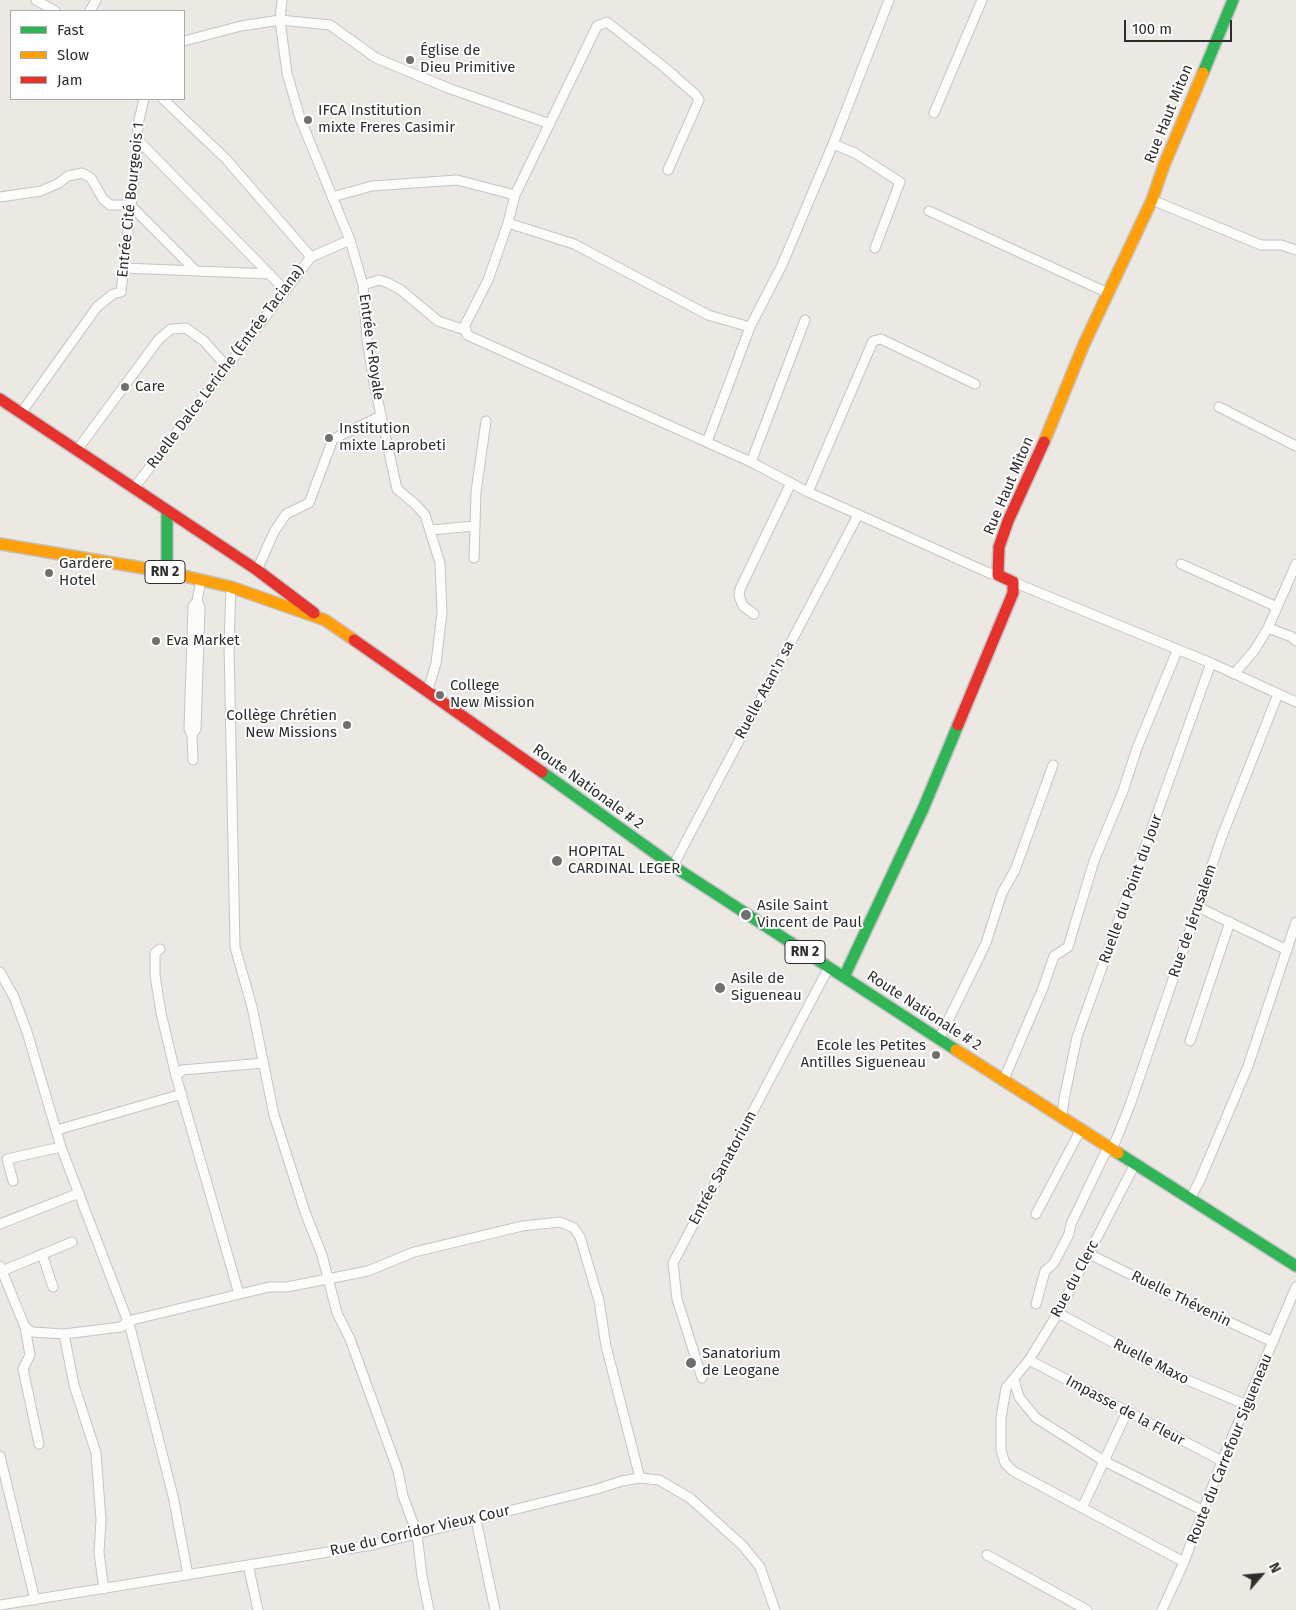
<!DOCTYPE html>
<meta charset="utf-8">
<style>
body{margin:0}
#map{position:relative;width:1296px;height:1610px;overflow:hidden;background:#ece8e4;font-family:"Fira Sans",sans-serif}
canvas{display:block}
.legend{position:absolute;left:10px;top:10px;width:175px;height:90px;box-sizing:border-box;background:#fff;border:1px solid #ababab;margin:0;padding:6px 9px;list-style:none;font-size:15px;color:#2e2e2e}
.legend li{display:flex;align-items:center;gap:10px;height:25px}
.legend b{width:25px;border:1px solid #ababab}
.north{position:absolute;left:1236px;top:1550px;width:50px;height:50px;-webkit-text-stroke:4px #fff;paint-order:stroke;rotate:63deg;font-size:14px;font-weight:700;line-height:20px;text-align:center;color:#2e2e2e}
.north::after{content:'';display:block;margin:auto;width:18px;height:22px;background:#2e2e2e;clip-path:polygon(50% 0,100% 100%,50% 72%,0 100%)}
.scale{position:absolute;left:1124px;top:20px;width:108px;height:22px;box-sizing:border-box;border:2px solid #2e2e2e;border-top:0;padding-left:6px;font-size:15px;line-height:18px;white-space:nowrap;color:#2e2e2e;-webkit-text-stroke:4px #fff;paint-order:stroke}
</style>
<div id="map">
<canvas width="1296" height="1610"></canvas>
<ul class="legend">
<li><b style="height:6px;background:#30b455"></b>Fast</li>
<li><b style="height:6px;background:#ff9f0a"></b>Slow</li>
<li><b style="height:6px;background:#e5322d"></b>Jam</li>
</ul>
<div class="north">N</div>
<div class="scale">100 m</div>
</div>
<script>
const c = document.querySelector('canvas').getContext('2d');
c.lineJoin = 'round';
function shape(rows) {
  const path = new Path2D();
  for (const r of rows) {
    path.moveTo(r[0], r[1]);
    for (let i = 2; i < r.length; i += 2) path.lineTo(r[i], r[i + 1]);
  }
  return path;
}
function stroke(path, color, width, dash) {
  c.strokeStyle = color;
  c.lineWidth = width;
  c.lineCap = dash ? 'butt' : 'round';
  c.setLineDash(dash || []);
  c.stroke(path);
}
function drawText(font, color, halo, rows, align = 'center') {
  c.font = font + ' "Fira Sans",sans-serif';
  c.lineWidth = 4;
  c.setLineDash([]);
  c.textBaseline = 'middle';
  c.strokeStyle = halo;
  c.fillStyle = color;
  for (const [text, x, y, turn = 0] of rows) {
    c.save();
    c.translate(x, y);
    c.rotate((+turn || 0) * Math.PI / 180);
    c.textAlign = isNaN(turn) ? turn : align;
    if (halo) c.strokeText(text, 0, 0);
    c.fillText(text, 0, 0);
    c.restore();
  }
}
const street = shape([
 [36,0,55,11],
 [282,0,280,20,287,73,300,118,350,240,363,285,367,340,374,383,397,489,415,504,425,515,440,563,442,613,436,663,428,690],
 [90,11,96,0],
 [184,41,241,26,280,20,330,25,376,58,448,88,550,124],
 [163,99,226,159,311,257],
 [934,113,982,0],
 [137,139,285,290],
 [833,144,855,153,900,182,875,248],
 [515,195,508,223,488,280,465,325,467,335,751,462,808,492,989,573,998,575],
 [0,197,41,191,59,183,68,176,82,173,91,178,103,199,110,205,130,205,196,271],
 [332,197,372,186,457,180,515,195,597,26,607,22,664,67,696,95,699,100,668,170],
 [1152,200,1261,245,1281,245,1296,250],
 [929,211,1108,293],
 [508,223,574,244,708,315,750,327],
 [124,268,270,274],
 [363,285,379,280,388,283,401,290,438,321,465,330],
 [1219,407,1296,446],
 [21,413,97,307,113,294,121,292,136,163,138,124,144,99],
 [707,442,750,327,782,265,833,144,889,0],
 [77,450,159,339,171,329,186,328,204,341,226,366],
 [751,462,805,320],
 [134,488,311,257,350,240],
 [808,492,873,341,881,339,975,384],
 [431,530,474,526],
 [474,558,476,492,486,421],
 [1181,564,1277,607],
 [257,570,274,532,286,514,309,503,333,439,381,416],
 [1013,582,1211,663,1296,702],
 [231,587,229,644,235,947,252,1007,274,1115,305,1212,322,1255,337,1313,350,1339,398,1471,403,1496,417,1534,422,1576,429,1610],
 [754,614,743,606,739,596,740,589,791,483],
 [1268,628,1292,637,1296,641],
 [1234,674,1254,651,1268,628,1296,564],
 [192,735,196,729,200,607,197,601],
 [193,760,192,735,189,729,193,606,197,601,201,580],
 [673,866,858,515],
 [1198,907,1287,950],
 [160,949,155,953,155,975,161,1013,176,1076],
 [0,972,14,997,27,1032,61,1147,130,1327,173,1496,188,1575],
 [939,1039,986,943,1002,893,1015,870,1053,765],
 [1190,1041,1230,922],
 [1004,1079,1043,988,1054,956,1068,947,1094,861,1123,791,1137,748,1177,651],
 [1062,1118,1064,1099,1077,1037,1211,663],
 [57,1130,182,1094],
 [1112,1150,1130,1105,1222,836,1278,694],
 [1135,1164,1058,1313,1029,1360,1006,1388,1001,1418,1001,1450,1005,1463,1013,1471,1184,1562],
 [13,1181,7,1159,61,1147],
 [1190,1199,1200,1180,1248,1066,1296,922],
 [1036,1214,1081,1129],
 [0,1224,79,1193],
 [42,1254,53,1287],
 [1089,1254,1194,1306,1273,1342],
 [0,1266,25,1327],
 [2,1271,72,1242],
 [239,1294,176,1076,182,1070,264,1063],
 [1036,1304,1045,1271,1054,1263,1069,1234,1071,1224,1108,1147],
 [1058,1313,1168,1372,1247,1405],
 [64,1334,74,1385,96,1453,101,1520,99,1553,104,1589],
 [1029,1360,1222,1461],
 [702,1378,677,1299,673,1263,829,967],
 [1014,1380,1019,1397,1036,1418,1104,1461,1204,1511],
 [39,1444,23,1369,30,1355,25,1327,32,1332,64,1334,121,1327,128,1321,269,1287,287,1287,368,1271,414,1252,522,1226,560,1222,574,1228,580,1237,599,1301,606,1346,640,1478],
 [0,1456,35,1600],
 [1082,1508,1127,1412],
 [476,1520,495,1610],
 [987,1555,1087,1610],
 [248,1565,258,1610],
 [0,1605,372,1545,597,1489,622,1481,640,1478,659,1480,690,1498,743,1546,760,1567,775,1610],
 [1162,1610,1184,1562,1222,1461,1296,1287]
]);
const fast = shape([
 [1203,73,1233,0],
 [167,511,167,572],
 [542,772,673,866,956,1050],
 [844,977,923,809,958,725],
 [1118,1153,1296,1266]
]);
const slow = shape([
 [1044,442,1084,344,1152,200,1164,165,1203,73],
 [0,544,167,572,231,587,325,620,354,640],
 [956,1050,1118,1153]
]);
const jam = shape([
 [0,399,257,570,314,613],
 [354,640,542,772],
 [958,725,1013,593,1013,582,998,575,999,547,1008,521,1044,442]
]);
stroke(street, '#c5c4c5', 11);
stroke(fast, '#c5c4c5', 14);
stroke(slow, '#c5c4c5', 14);
stroke(jam, '#c5c4c5', 14);
stroke(street, '#fcfcfb', 9);
stroke(fast, '#30b455', 11);
stroke(slow, '#ff9f0a', 11);
stroke(jam, '#e5322d', 11);
for (const [x, y, r, color] of [
 [410,60,5,"#706f6e"],
 [308,120,5,"#706f6e"],
 [125,387,5,"#706f6e"],
 [329,438,5,"#706f6e"],
 [49,573,5,"#706f6e"],
 [156,641,5,"#706f6e"],
 [440,695,5,"#706f6e"],
 [347,725,5,"#706f6e"],
 [557,861,6,"#706f6e"],
 [746,915,6,"#706f6e"],
 [720,988,6,"#706f6e"],
 [936,1055,5,"#706f6e"],
 [691,1363,6,"#706f6e"]
]) {
  const dot = new Path2D();
  dot.arc(x, y, r, 0, 2 * Math.PI);
  c.fillStyle = color;
  c.fill(dot);
  stroke(dot, '#fff', 2);
}
for (const [x, y, w] of [
 [165,572,40],
 [805,952,40]
]) {
  const box = new Path2D();
  box.roundRect(x - w / 2, y - 11.5, w, 23, 4);
  c.fillStyle = '#fff';
  c.fill(box);
  stroke(box, '#2e2e2e', 1);
}
drawText('bold 14px', '#2e2e2e', null, [
 ["RN 2",165,572],
 ["RN 2",805,952]
]);
drawText('15px', '#2e2e2e', '#fff', [
 ["Église de",420,51],
 ["Dieu Primitive",420,68],
 ["IFCA Institution",318,111],
 ["mixte Freres Casimir",318,128],
 ["Care",135,387],
 ["Institution",339,429],
 ["mixte Laprobeti",339,446],
 ["Gardere",59,564],
 ["Hotel",59,581],
 ["Eva Market",166,641],
 ["College",450,686],
 ["New Mission",450,703],
 ["Collège Chrétien",337,716,"right"],
 ["New Missions",337,733,"right"],
 ["HOPITAL",568,852],
 ["CARDINAL LEGER",568,869],
 ["Asile Saint",757,906],
 ["Vincent de Paul",757,923],
 ["Asile de",731,979],
 ["Sigueneau",731,996],
 ["Ecole les Petites",926,1046,"right"],
 ["Antilles Sigueneau",926,1063,"right"],
 ["Sanatorium",702,1354],
 ["de Leogane",702,1371]
], 'left');
drawText('15px', '#2e2e2e', '#fff', [
 ["Rue Haut Miton",1169,114,-68],
 ["Entrée Cité Bourgeois 1",131,200,-84],
 ["Entrée K-Royale",371,347,82],
 ["Ruelle Dalce Leriche (Entrée Taciana)",226,367,-53],
 ["Rue Haut Miton",1009,486,-67],
 ["Ruelle Atan'n sa",765,690,-62],
 ["Route Nationale # 2",588,787,36],
 ["Ruelle du Point du Jour",1131,889,-70],
 ["Rue de Jérusalem",1193,921,-71],
 ["Route Nationale # 2",924,1011,33],
 ["Entrée Sanatorium",723,1168,-62],
 ["Rue du Clerc",1075,1279,-62],
 ["Ruelle Thévenin",1181,1299,26],
 ["Ruelle Maxo",1151,1362,27],
 ["Impasse de la Fleur",1125,1411,28],
 ["Route du Carrefour Sigueneau",1230,1449,-68],
 ["Rue du Corridor Vieux Cour",420,1531,-13]
]);
</script>
